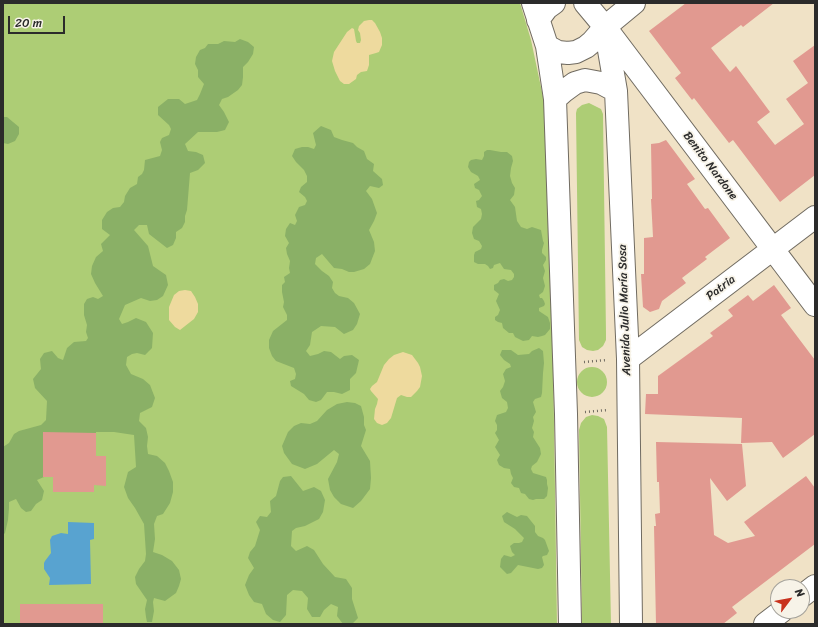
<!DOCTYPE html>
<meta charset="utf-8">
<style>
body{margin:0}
#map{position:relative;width:818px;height:627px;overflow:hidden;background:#f0e2c6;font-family:Sriracha,sans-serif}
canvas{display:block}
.frame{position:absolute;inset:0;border:4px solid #2b2b2b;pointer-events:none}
.north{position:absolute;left:770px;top:579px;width:40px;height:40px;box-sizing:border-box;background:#f7f3e8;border:1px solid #a5a39c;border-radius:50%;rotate:58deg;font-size:11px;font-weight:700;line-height:16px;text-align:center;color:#2b2b2b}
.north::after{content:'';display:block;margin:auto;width:14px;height:18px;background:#c8321e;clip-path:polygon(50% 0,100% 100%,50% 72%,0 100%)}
.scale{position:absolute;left:8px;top:16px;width:57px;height:18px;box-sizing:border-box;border:2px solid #2b2b2b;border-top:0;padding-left:5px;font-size:12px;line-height:14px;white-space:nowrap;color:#2b2b2b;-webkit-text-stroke:3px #f7f3e8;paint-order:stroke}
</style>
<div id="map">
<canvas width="818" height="627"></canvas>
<div class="frame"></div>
<div class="north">N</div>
<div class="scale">20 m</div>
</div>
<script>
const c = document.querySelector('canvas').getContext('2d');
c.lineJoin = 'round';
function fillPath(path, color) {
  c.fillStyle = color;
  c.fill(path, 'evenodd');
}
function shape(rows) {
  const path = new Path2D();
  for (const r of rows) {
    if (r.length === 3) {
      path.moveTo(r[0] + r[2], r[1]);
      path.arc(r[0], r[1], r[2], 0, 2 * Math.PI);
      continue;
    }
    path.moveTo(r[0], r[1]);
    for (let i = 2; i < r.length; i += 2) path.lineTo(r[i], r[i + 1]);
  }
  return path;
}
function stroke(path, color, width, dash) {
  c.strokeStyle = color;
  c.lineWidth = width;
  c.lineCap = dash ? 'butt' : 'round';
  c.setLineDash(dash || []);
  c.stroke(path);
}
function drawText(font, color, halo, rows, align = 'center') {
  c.font = font + ' Sriracha,sans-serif';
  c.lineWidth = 3.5;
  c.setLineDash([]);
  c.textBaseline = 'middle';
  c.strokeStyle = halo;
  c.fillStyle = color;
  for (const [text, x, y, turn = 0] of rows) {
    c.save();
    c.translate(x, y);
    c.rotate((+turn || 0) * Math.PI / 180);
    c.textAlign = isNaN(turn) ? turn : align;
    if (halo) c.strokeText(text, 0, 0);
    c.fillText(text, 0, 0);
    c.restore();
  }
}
fillPath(shape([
 [3,3,520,3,531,40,545,106,553,355,557,624,3,624],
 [589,103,601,109,603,114,606,334,606,340,603,346,598,350,593,351,587,350,582,347,579,340,576,113,577,109,582,105],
 [592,382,15],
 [592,415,598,416,604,419,607,427,611,624,582,624,579,430,581,423,586,417]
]), '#adcd75');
fillPath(shape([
 [240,39,248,42,254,47,253,54,248,62,243,67,243,77,242,85,238,90,228,97,222,99,219,105,224,112,229,122,225,130,217,132,198,132,185,144,188,151,196,152,203,155,205,163,198,170,190,173,187,210,185,216,185,222,182,228,176,232,176,238,173,245,167,248,149,234,147,225,139,225,134,230,148,246,153,266,166,275,168,285,163,296,157,300,150,301,141,298,125,305,119,319,122,324,128,322,136,318,146,322,153,333,152,348,145,355,137,353,132,354,127,357,126,365,131,374,143,379,150,385,155,398,152,407,140,413,139,421,146,428,148,437,147,446,148,454,157,456,165,463,169,471,173,482,173,492,170,503,163,514,157,516,154,524,155,539,153,552,162,555,172,561,179,570,181,579,179,586,176,593,165,601,154,598,153,602,154,611,152,622,147,622,146,617,145,609,147,600,136,584,135,577,139,569,145,561,146,554,144,524,135,508,128,498,124,487,128,472,136,467,134,435,114,432,96,432,94,448,49,468,44,477,37,480,44,491,42,500,36,504,31,511,26,512,21,508,16,499,9,502,9,508,8,520,5,533,3,535,3,447,9,443,14,434,19,431,41,425,46,420,47,401,35,388,33,379,41,369,40,359,44,353,52,351,58,358,63,360,67,348,74,342,86,341,88,338,86,332,87,325,84,315,84,304,87,299,93,297,98,299,103,296,95,283,91,274,92,266,96,257,103,251,101,244,110,235,102,229,102,220,107,212,113,208,120,207,124,202,125,196,130,188,137,184,138,177,142,174,144,170,145,160,160,156,162,150,160,142,162,138,169,135,171,129,169,125,158,115,158,107,168,99,179,99,185,104,197,100,200,94,204,84,198,77,198,70,195,64,196,57,200,50,205,48,208,44,218,44,224,41,235,42],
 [3,117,7,117,19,127,19,134,15,141,8,144,3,143],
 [321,126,331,130,334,137,342,140,353,143,357,147,364,151,367,159,374,164,373,171,382,179,383,185,379,188,370,186,366,191,372,199,377,213,374,221,369,230,374,242,375,251,370,264,364,269,354,272,349,272,342,269,334,268,322,254,316,258,315,264,322,271,329,276,333,282,332,288,335,293,339,296,348,298,354,303,360,314,357,324,353,330,344,334,335,327,321,326,312,332,310,345,306,351,310,356,318,354,324,351,331,352,340,359,344,356,352,355,359,360,356,373,350,379,350,390,342,394,334,392,327,392,321,400,316,402,309,400,304,394,291,386,290,381,295,379,296,374,294,368,276,361,272,356,269,348,269,340,273,331,287,320,287,315,283,307,284,302,282,292,282,285,285,282,284,277,290,273,289,268,290,261,287,254,286,248,289,243,285,236,286,229,290,223,295,225,297,221,295,215,299,207,305,205,307,201,305,197,299,192,301,187,307,182,307,176,304,170,296,162,292,156,295,149,302,147,308,147,314,149,316,145,313,133],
 [487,150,490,150,501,152,507,152,512,156,513,161,511,168,510,176,512,183,515,188,514,195,510,200,515,207,517,221,521,227,527,229,532,227,541,230,543,241,544,243,542,250,542,253,546,257,546,260,543,265,545,271,543,278,545,286,543,292,539,295,540,298,542,298,544,301,545,304,544,306,539,308,539,311,548,317,550,323,550,329,545,335,542,336,538,337,532,336,529,340,523,341,515,337,513,333,509,333,503,328,502,323,498,322,495,320,495,317,498,315,500,310,496,301,499,294,494,290,494,285,498,283,500,280,504,279,508,281,512,280,514,277,514,274,511,270,504,269,500,263,494,265,493,268,490,269,488,266,485,264,478,264,474,262,474,255,475,252,481,249,482,246,479,241,474,239,472,233,473,227,481,219,482,214,481,209,477,207,476,201,479,200,482,196,479,190,475,188,474,184,480,180,478,176,471,172,468,167,469,162,471,160,476,159,482,160,484,156,484,152],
 [539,348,543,351,544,363,543,373,542,393,541,397,535,399,533,402,536,412,533,417,534,421,532,428,534,432,533,437,540,448,541,454,537,462,532,466,531,469,533,473,546,477,547,480,547,484,548,488,547,496,544,499,536,499,533,500,529,499,525,494,521,493,519,488,514,487,511,483,513,478,511,474,510,469,504,468,499,465,497,460,500,455,495,447,499,440,495,433,497,430,497,425,495,421,497,415,506,412,508,408,507,402,502,398,500,391,503,387,505,381,503,374,506,369,511,367,510,364,504,360,500,355,502,350,511,350,518,355,529,354,532,351],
 [347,402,355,403,361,406,364,417,364,425,366,430,361,446,370,461,371,478,370,489,361,501,353,508,341,504,334,497,330,490,328,479,337,462,339,454,334,450,317,464,305,469,292,464,284,453,282,446,288,432,294,426,301,423,310,424,317,421,327,410,337,404],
 [291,476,303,491,314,487,321,491,325,500,323,512,319,519,305,526,296,528,292,531,291,546,296,551,307,546,314,550,323,564,335,577,346,579,352,588,352,599,358,618,352,624,343,624,337,616,338,607,331,604,324,610,320,617,312,617,307,609,308,598,302,591,293,590,287,595,286,615,280,622,273,620,266,614,262,604,254,602,249,595,245,585,249,575,254,568,248,558,250,552,255,546,260,530,256,522,260,516,267,517,271,512,270,501,276,496,280,481,283,477],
 [507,512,517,517,521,515,527,516,535,526,535,532,538,536,543,538,545,540,549,551,547,555,543,556,542,557,544,565,542,568,538,569,518,565,511,573,507,574,500,567,501,559,504,555,511,557,515,555,512,552,510,546,514,543,519,543,522,542,524,538,515,529,504,522,502,516]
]), '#8ab066');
fillPath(shape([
 [369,20,372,20,375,23,380,32,382,38,382,45,379,52,376,53,369,55,369,65,367,71,361,72,357,75,356,79,349,84,344,84,340,81,335,71,332,61,334,52,347,32,352,28,354,29,356,41,357,43,360,43,361,40,360,33,358,30,359,26,364,21],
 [185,290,191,291,195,297,198,304,198,312,194,319,180,330,175,327,169,320,169,307,174,295,179,291],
 [403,352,412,355,418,363,420,367,422,376,420,387,417,391,411,397,407,397,401,395,397,398,391,418,387,423,382,425,377,423,374,419,375,409,377,404,378,399,371,391,370,389,372,386,377,382,384,365,389,359,394,355]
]), '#eeda9e');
fillPath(shape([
 [68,522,94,523,94,539,90,540,91,584,49,585,50,578,44,569,44,563,45,561,51,553,50,540,52,536,61,533,68,534]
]), '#58a3d0');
fillPath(shape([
 [686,3,774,3,743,27,741,25,711,48,730,72,736,66,770,112,757,122,775,145,804,124,786,99,808,83,793,61,815,45,815,175,780,202,733,140,729,143,694,98,692,100,675,78,681,73,649,31],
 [666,140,695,179,687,184,705,209,708,208,730,238,705,257,707,259,682,278,686,283,662,301,659,309,650,312,643,307,641,274,644,274,644,238,653,237,651,199,652,199,651,144,659,143],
 [774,285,791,308,781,315,815,360,815,434,783,458,772,442,741,443,742,418,645,414,646,394,658,394,658,376,713,336,710,333,733,316,728,310,748,295,753,301],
 [43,432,96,433,96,456,106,456,106,486,94,485,94,492,53,492,53,477,43,477],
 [656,442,742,444,746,486,727,501,710,478,714,535,728,543,755,536,744,522,806,476,815,488,815,544,732,607,737,613,723,624,656,624,654,526,656,526,655,514,660,513,659,482,657,482],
 [20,604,103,604,103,624,20,624]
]), '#e19990');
const street = shape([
 [533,3,547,46,555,99,566,414,570,624],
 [585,3,605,27,815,305],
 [538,20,547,8,554,3],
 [605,27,616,91,628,359,631,624],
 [547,46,558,52,568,53,576,52,586,47,592,42,605,27,634,3],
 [555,99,564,91,575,83,585,80,601,83,616,91],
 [628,359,815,217],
 [802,596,815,586],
 [765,624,782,611]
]);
stroke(street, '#706b61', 24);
stroke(shape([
 [584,362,607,360],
 [585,412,608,410]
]), '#706b61', 2.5, [1, 3]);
stroke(street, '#fff', 22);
drawText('12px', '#2b2b2b', '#f7f3e8', [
 ["Benito Nardone",710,166,53],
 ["Patria",721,288,-37],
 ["Avenida Julio María Sosa",625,310,-92]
]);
</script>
